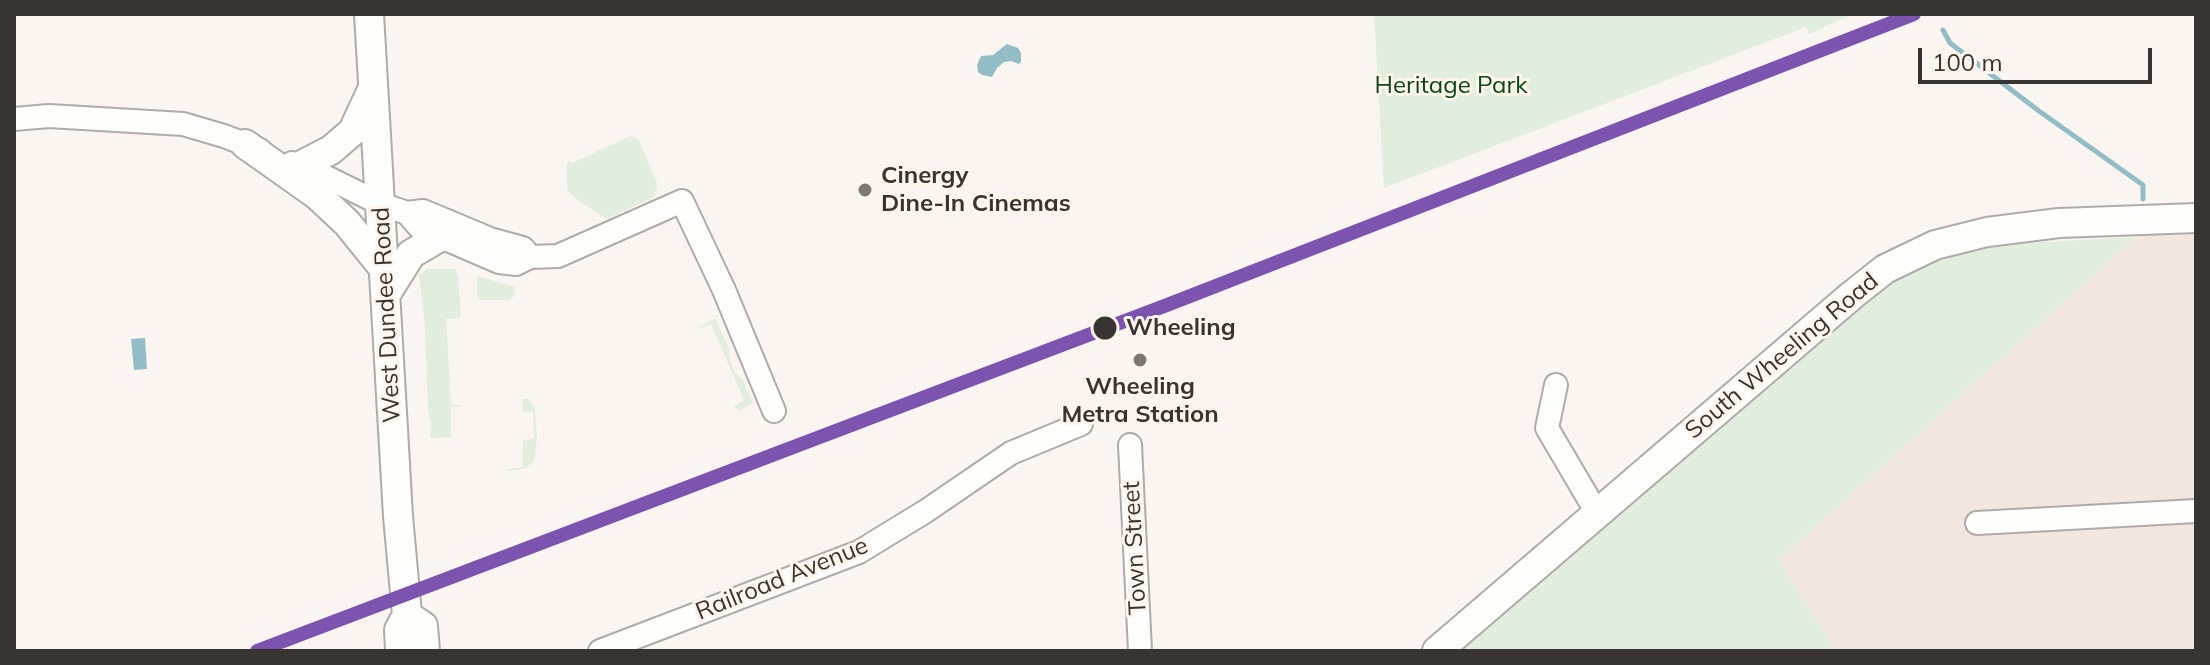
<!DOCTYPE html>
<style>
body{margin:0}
#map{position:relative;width:2210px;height:665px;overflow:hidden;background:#faf5f1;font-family:Mulish,sans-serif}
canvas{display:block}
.frame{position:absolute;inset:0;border:16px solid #383431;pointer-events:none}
.scale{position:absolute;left:1918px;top:48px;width:234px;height:36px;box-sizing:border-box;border:4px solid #383431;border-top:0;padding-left:10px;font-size:24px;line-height:28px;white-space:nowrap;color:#383431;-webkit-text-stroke:6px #fef5ed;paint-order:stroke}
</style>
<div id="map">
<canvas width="2210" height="665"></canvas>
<div class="frame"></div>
<div class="scale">100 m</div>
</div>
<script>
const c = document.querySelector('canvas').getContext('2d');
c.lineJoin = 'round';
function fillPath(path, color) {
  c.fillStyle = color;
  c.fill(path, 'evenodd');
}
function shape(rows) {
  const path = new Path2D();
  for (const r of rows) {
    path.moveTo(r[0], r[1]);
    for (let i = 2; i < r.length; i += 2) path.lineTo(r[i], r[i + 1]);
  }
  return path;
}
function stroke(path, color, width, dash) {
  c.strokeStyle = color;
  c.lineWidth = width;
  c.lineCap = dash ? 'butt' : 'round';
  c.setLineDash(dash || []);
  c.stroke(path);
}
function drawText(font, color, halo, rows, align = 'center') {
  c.font = font + ' Mulish,sans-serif';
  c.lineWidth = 6;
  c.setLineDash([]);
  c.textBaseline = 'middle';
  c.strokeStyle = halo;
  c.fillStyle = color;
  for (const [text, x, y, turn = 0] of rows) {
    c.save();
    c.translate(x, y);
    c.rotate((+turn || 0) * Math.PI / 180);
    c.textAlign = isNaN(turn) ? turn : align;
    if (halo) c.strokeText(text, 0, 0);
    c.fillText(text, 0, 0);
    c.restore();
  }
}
fillPath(shape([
 [2196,200,2196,651,1836,651,1779,560,2136,237]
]), '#f1e7de');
fillPath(shape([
 [1374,14,1853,14,1809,34,1806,27,1384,188],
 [631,136,636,138,640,143,657,183,657,189,654,193,656,196,606,219,575,198,567,190,567,165,569,160,572,163],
 [2136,237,1779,560,1836,651,1454,651,1882,286,1928,263,1965,251,2007,244],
 [427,269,456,269,458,276,461,315,459,318,446,319,451,404,462,406,451,407,451,437,430,438,431,422,428,410,425,328,419,274],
 [477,276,515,287,514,296,509,300,479,300,477,295],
 [715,318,729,348,730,361,735,373,743,380,753,403,739,411,734,406,744,400,711,324,702,328,699,327],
 [523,399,529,399,535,408,537,438,534,461,526,468,509,471,507,470,509,469,523,467,523,441,534,438,533,412,523,412]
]), '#e1eddd');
fillPath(shape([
 [1007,44,1018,48,1021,53,1021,62,1019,64,1011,61,1004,62,997,68,992,77,982,75,978,72,977,65,981,56,993,55],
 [145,338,147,369,134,370,131,339]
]), '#92bcc6');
stroke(shape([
 [1943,30,1950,43,2039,111,2143,185,2143,199]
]), '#92bcc6', 5);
const minor = shape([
 [14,119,49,116,183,124,224,136,260,150],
 [292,163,314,171,381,204,407,213,423,211,490,239,523,248,530,257],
 [407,213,420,228,499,262,516,264,530,257,558,256,682,201,724,290,774,411],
 [1556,385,1547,428,1597,513],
 [1130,445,1140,651],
 [1977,523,2196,511],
 [600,651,859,552,926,511,1011,453,1081,424]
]);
const major = shape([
 [369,14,398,516,407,615,399,630,400,651],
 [245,144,317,195,347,223,385,270],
 [300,166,331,150,353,131,372,90],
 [386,294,411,254,440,237],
 [407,615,423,626,425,651],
 [1437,651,1851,296,1885,269,1935,245,1987,232,2059,223,2196,218]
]);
stroke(minor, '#afaba8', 26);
stroke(major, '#afaba8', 32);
stroke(minor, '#fefefd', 22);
stroke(major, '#fefefd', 28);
stroke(shape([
 [257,651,1167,305,1914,14]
]), '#7c53af', 14);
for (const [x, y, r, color] of [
 [865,190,8,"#7c7874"],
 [1105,328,13,"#383431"],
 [1140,360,8,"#7c7874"]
]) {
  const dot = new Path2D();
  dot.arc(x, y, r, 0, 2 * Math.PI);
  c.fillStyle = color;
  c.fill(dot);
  stroke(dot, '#fef5ed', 3);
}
drawText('24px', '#0a4715', '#fef5ed', [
 ["Heritage Park",1451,86]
]);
drawText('bold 24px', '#383431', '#fef5ed', [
 ["Cinergy",881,176],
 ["Dine-In Cinemas",881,204],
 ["Wheeling",1140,387,"center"],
 ["Metra Station",1140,415,"center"]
], 'left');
drawText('24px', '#383431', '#fef5ed', [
 ["West Dundee Road",387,315,-93],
 ["South Wheeling Road",1782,356,-40],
 ["Town Street",1135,548,-93],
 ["Railroad Avenue",782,579,-22]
]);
drawText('bold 24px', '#383431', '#fef5ed', [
 ["Wheeling",1126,328]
], 'left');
</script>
